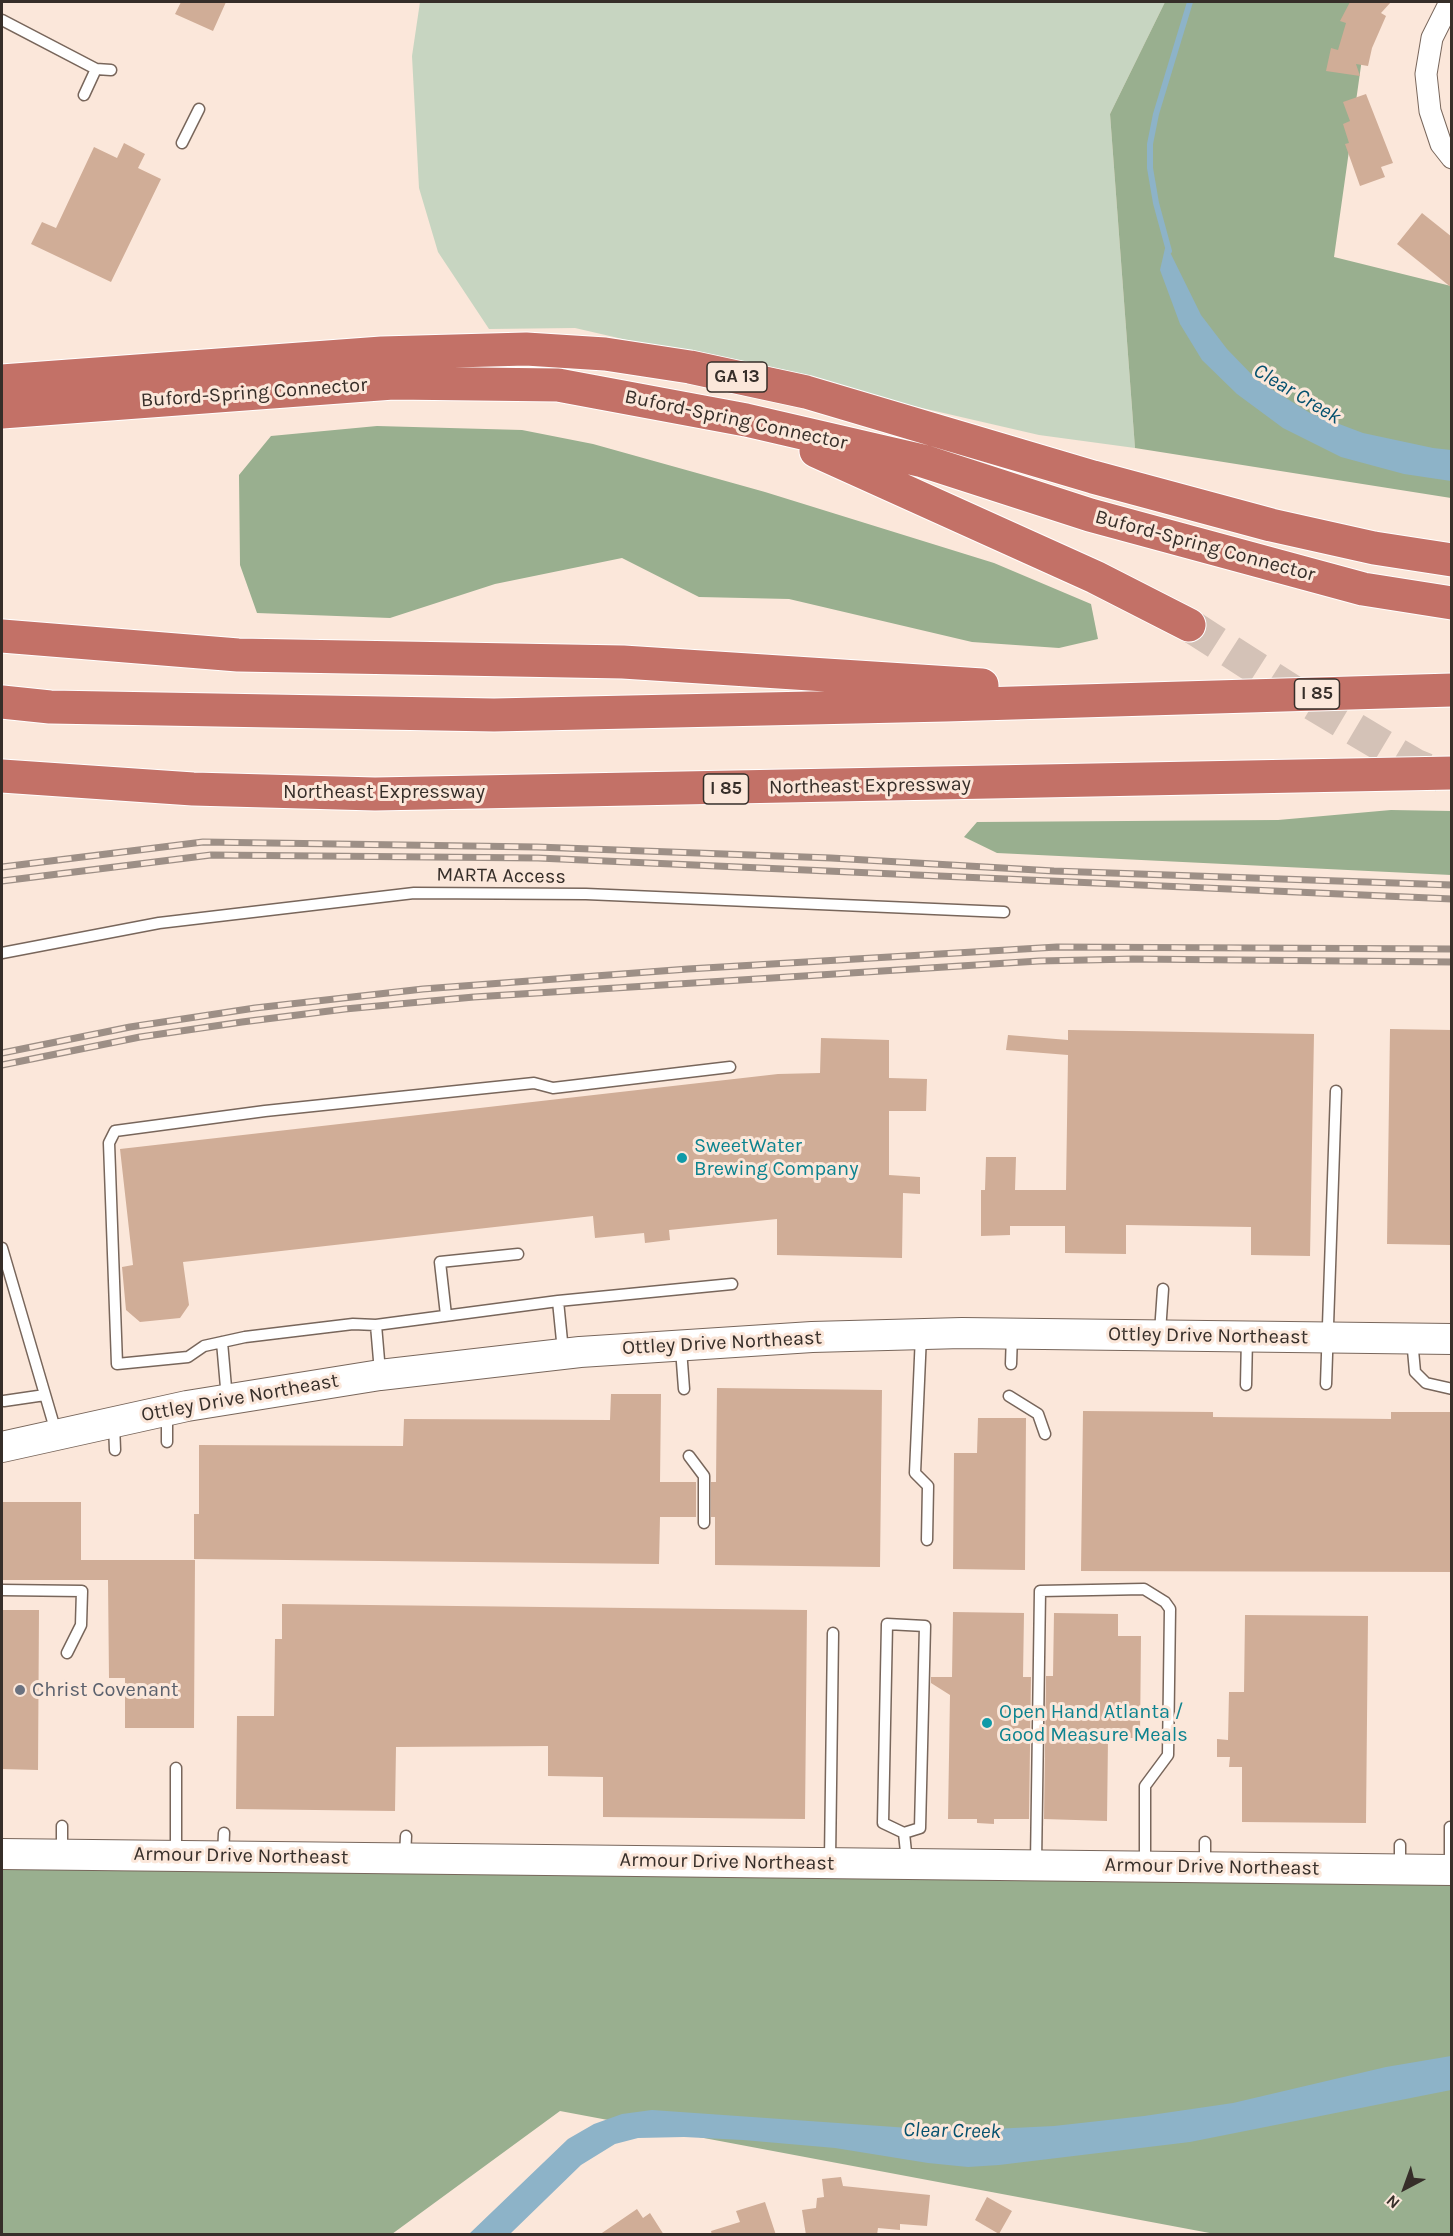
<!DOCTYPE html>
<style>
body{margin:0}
#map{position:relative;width:1453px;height:2236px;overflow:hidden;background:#fbe7da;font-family:Karla,sans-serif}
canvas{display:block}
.frame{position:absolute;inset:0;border:3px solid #362e29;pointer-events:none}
.north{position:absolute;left:1375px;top:2158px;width:60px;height:60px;-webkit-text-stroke:4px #fbe7da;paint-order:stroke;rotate:221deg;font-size:16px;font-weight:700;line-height:24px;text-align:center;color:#362e29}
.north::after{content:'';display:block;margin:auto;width:21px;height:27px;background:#362e29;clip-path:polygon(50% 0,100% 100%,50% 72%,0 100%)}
</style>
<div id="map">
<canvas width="1453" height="2236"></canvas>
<div class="frame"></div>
<div class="north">N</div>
</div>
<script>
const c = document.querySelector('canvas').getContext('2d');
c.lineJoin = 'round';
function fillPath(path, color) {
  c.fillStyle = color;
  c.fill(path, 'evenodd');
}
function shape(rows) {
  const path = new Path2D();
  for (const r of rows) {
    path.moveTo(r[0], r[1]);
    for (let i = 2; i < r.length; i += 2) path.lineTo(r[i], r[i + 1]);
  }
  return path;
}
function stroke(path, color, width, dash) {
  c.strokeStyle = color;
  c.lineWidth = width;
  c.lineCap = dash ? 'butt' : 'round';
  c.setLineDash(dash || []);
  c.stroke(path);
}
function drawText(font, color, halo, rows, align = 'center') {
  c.font = font + ' Karla,sans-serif';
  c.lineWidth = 6;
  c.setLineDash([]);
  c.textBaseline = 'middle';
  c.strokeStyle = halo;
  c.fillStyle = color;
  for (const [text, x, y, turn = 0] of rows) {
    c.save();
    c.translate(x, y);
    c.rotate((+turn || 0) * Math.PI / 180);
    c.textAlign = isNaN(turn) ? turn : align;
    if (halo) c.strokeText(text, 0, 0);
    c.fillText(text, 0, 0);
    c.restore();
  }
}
fillPath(shape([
 [420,2,1165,2,1110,114,1135,448,1039,435,575,328,489,329,438,252,419,188,412,56]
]), '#c7d5c1');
fillPath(shape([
 [1165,2,1370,2,1334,257,1451,286,1451,498,1135,448,1110,114],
 [377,426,522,430,593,444,765,492,994,563,1091,604,1098,639,1059,648,972,642,789,599,699,597,622,558,495,584,390,618,257,613,240,565,239,475,271,436],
 [1391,810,1451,811,1451,875,997,853,964,837,977,822,1278,820],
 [2,1861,1451,1884,1451,2234,1215,2234,560,2111,392,2234,2,2234]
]), '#99af8f');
fillPath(shape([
 [1166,244,1201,315,1227,349,1257,380,1310,413,1363,433,1433,448,1451,450,1451,481,1404,474,1341,457,1283,428,1237,394,1202,360,1180,324,1160,270],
 [1451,2056,1451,2090,1190,2142,999,2165,968,2167,928,2163,835,2148,743,2140,684,2137,638,2138,615,2144,581,2165,510,2234,469,2234,568,2139,594,2124,622,2114,652,2110,952,2131,1054,2126,1144,2116,1233,2103,1386,2067]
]), '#8db3c8');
stroke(shape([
 [1169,251,1156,203,1150,168,1150,144,1156,114,1190,2]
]), '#8db3c8', 6);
fillPath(shape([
 [181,2,226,2,213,31,175,14],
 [1350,2,1391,2,1381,13,1386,16,1372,48,1368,66,1356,64,1360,76,1326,71,1331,48,1338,50,1346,23,1340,21],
 [1366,94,1393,163,1381,167,1385,177,1360,186,1345,144,1349,143,1343,124,1350,121,1343,102],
 [124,143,145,154,138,168,161,179,111,282,31,244,42,222,56,228,94,147,117,158],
 [1422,213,1452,237,1452,288,1397,244],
 [1390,1029,1452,1030,1452,1245,1387,1244],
 [1068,1030,1314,1034,1310,1256,1251,1255,1251,1227,1126,1225,1126,1254,1065,1253,1065,1226,1010,1226,1010,1235,981,1236,981,1190,985,1190,986,1157,1016,1157,1015,1190,1066,1190,1068,1055,1006,1050,1008,1035,1068,1040],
 [821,1038,889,1040,889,1078,927,1079,926,1111,889,1111,889,1175,920,1177,920,1194,903,1193,902,1258,777,1255,777,1219,669,1230,670,1240,645,1243,644,1233,595,1238,593,1216,183,1262,189,1305,180,1318,140,1322,126,1310,122,1267,133,1265,120,1149,778,1074,820,1073],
 [717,1388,882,1390,880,1567,715,1565,715,1517,711,1517,711,1482,716,1482],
 [611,1394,661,1394,660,1482,696,1482,696,1517,660,1517,659,1564,194,1559,194,1514,199,1514,199,1445,403,1446,404,1419,610,1420],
 [1083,1411,1213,1412,1213,1417,1391,1419,1391,1412,1452,1412,1452,1572,1081,1571],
 [978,1418,1026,1418,1025,1570,953,1569,954,1453,977,1453],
 [2,1502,81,1502,81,1560,195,1560,194,1728,125,1728,125,1678,109,1678,108,1580,2,1580],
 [282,1604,807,1610,805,1819,603,1817,603,1777,548,1776,548,1746,396,1747,395,1811,236,1809,237,1716,274,1716,275,1639,282,1639],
 [2,1610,39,1610,38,1770,2,1769],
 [953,1612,1024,1613,1023,1677,1031,1677,1029,1819,994,1819,994,1824,977,1823,977,1819,948,1819,950,1695,931,1683,931,1677,952,1677],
 [1054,1613,1118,1614,1118,1636,1141,1636,1140,1738,1108,1738,1107,1821,1044,1819,1046,1676,1053,1676],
 [1245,1615,1368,1616,1366,1823,1242,1822,1242,1767,1229,1767,1230,1757,1217,1757,1217,1739,1228,1740,1229,1692,1244,1692],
 [841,2177,843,2186,930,2195,927,2226,900,2224,900,2230,878,2228,877,2235,806,2235,802,2210,816,2208,817,2198,824,2197,822,2179],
 [987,2197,1012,2211,999,2234,975,2220],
 [765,2202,776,2235,712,2235,711,2231,740,2222,736,2211],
 [637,2209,643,2218,650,2213,664,2235,599,2235]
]), '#d0ad97');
stroke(shape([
 [1189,625,1306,700,1415,765,1442,776]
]), '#d4c2b7', 33, [33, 16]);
const lane = shape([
 [2,20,96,69,84,95],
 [96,69,111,70],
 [182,143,199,109],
 [2,953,159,923,414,893,586,894,1004,912],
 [730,1067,553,1088,534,1083,265,1111,115,1131,109,1143,117,1364,188,1357,204,1346,245,1337,353,1324,376,1325,558,1301,732,1284],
 [2,1248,56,1432],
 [558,1301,563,1351],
 [446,1315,440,1262,518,1254],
 [376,1325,380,1372],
 [1160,1332,1163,1289],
 [921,1335,915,1473,928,1486,927,1540],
 [1412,1339,1415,1372,1426,1383,1452,1389],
 [222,1342,227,1399],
 [681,1349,684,1389],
 [1011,1364,1012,1334],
 [1326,1384,1336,1091],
 [1246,1385,1247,1337],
 [1009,1396,1038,1414,1045,1434],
 [4,1401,45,1395],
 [167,1413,167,1442],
 [114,1424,115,1450],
 [689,1456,704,1476,704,1523],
 [2,1590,82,1591,81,1625,67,1653],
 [887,1624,925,1626,920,1828,904,1833,883,1823,887,1624],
 [176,1768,176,1854],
 [904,1833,907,1862],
 [1205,1842,1205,1867],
 [62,1853,62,1826],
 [223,1856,224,1833],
 [405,1856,406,1836],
 [830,1860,833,1633],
 [1036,1863,1040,1591,1144,1589,1165,1602,1170,1609,1168,1755,1145,1786,1145,1863],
 [1400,1869,1400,1845],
 [1450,1870,1450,1827]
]);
const street = shape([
 [1450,2,1432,38,1426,74,1430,111,1441,144,1452,158]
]);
const secondary = shape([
 [2,1447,187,1406,380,1375,580,1352,812,1337,962,1333,1452,1339],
 [2,1854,1452,1870]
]);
const highway = shape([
 [2,381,382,353,526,349,605,354,690,367,806,392,1093,477,1271,525,1374,548,1452,560],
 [2,412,393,383,558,385,746,420,923,461,1090,515,1363,589,1452,603],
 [816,451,1095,577,1189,625],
 [2,636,238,655,623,662,982,685],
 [2,702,50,707,494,715,946,705,1452,690],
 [2,776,193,789,375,794,1452,773]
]);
stroke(lane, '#78665b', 13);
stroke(street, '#78665b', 23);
stroke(secondary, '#78665b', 32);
stroke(highway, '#fff', 35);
stroke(lane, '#fff', 10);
stroke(street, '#fff', 21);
stroke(secondary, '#fff', 30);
stroke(highway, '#c37167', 33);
const rail = shape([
 [2,867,203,842,537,847,831,858,1054,871,1452,885],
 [2,881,211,855,538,858,1452,899],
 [2,1053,130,1027,255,1008,423,989,688,969,1057,947,1452,949],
 [2,1065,140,1037,242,1022,345,1009,474,997,1039,961,1133,959,1452,962]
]);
stroke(rail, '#9d8f86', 7);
stroke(rail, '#fbe7da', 4.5, [14]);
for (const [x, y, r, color] of [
 [682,1158,6,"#0f9aa8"],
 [20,1690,6,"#6b7280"],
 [987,1723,6,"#0f9aa8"]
]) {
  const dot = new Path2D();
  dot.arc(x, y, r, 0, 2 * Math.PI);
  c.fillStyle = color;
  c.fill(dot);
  stroke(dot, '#fbe7da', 2);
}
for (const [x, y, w] of [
 [737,377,60],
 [1317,694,45],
 [726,789,45]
]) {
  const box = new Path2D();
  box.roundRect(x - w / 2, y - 15, w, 30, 4.5);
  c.fillStyle = '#fbe7da';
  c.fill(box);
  stroke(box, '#362e29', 1.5);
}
drawText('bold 18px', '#362e29', null, [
 ["GA 13",737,377],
 ["I 85",1317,694],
 ["I 85",726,789]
]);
drawText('20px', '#362e29', '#fbe7da', [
 ["Buford-Spring Connector",254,393,-4],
 ["Buford-Spring Connector",736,420,12],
 ["Buford-Spring Connector",1205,546,15],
 ["Northeast Expressway",870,786,-1],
 ["Northeast Expressway",384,792],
 ["MARTA Access",501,876,1],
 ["Ottley Drive Northeast",1208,1336,1],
 ["Ottley Drive Northeast",722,1343,-3],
 ["Ottley Drive Northeast",240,1398,-10],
 ["Armour Drive Northeast",241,1856,1],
 ["Armour Drive Northeast",727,1862,1],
 ["Armour Drive Northeast",1212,1867,1]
]);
drawText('20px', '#0d838f', '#fbe7da', [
 ["SweetWater",694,1146],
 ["Brewing Company",694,1169],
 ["Open Hand Atlanta /",999,1712],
 ["Good Measure Meals",999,1735]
], 'left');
drawText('20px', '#5b616d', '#fbe7da', [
 ["Christ Covenant",32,1690]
], 'left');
drawText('italic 21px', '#04506e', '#fbe7da', [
 ["Clear Creek",1297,394,31],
 ["Clear Creek",952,2131,1]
]);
</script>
